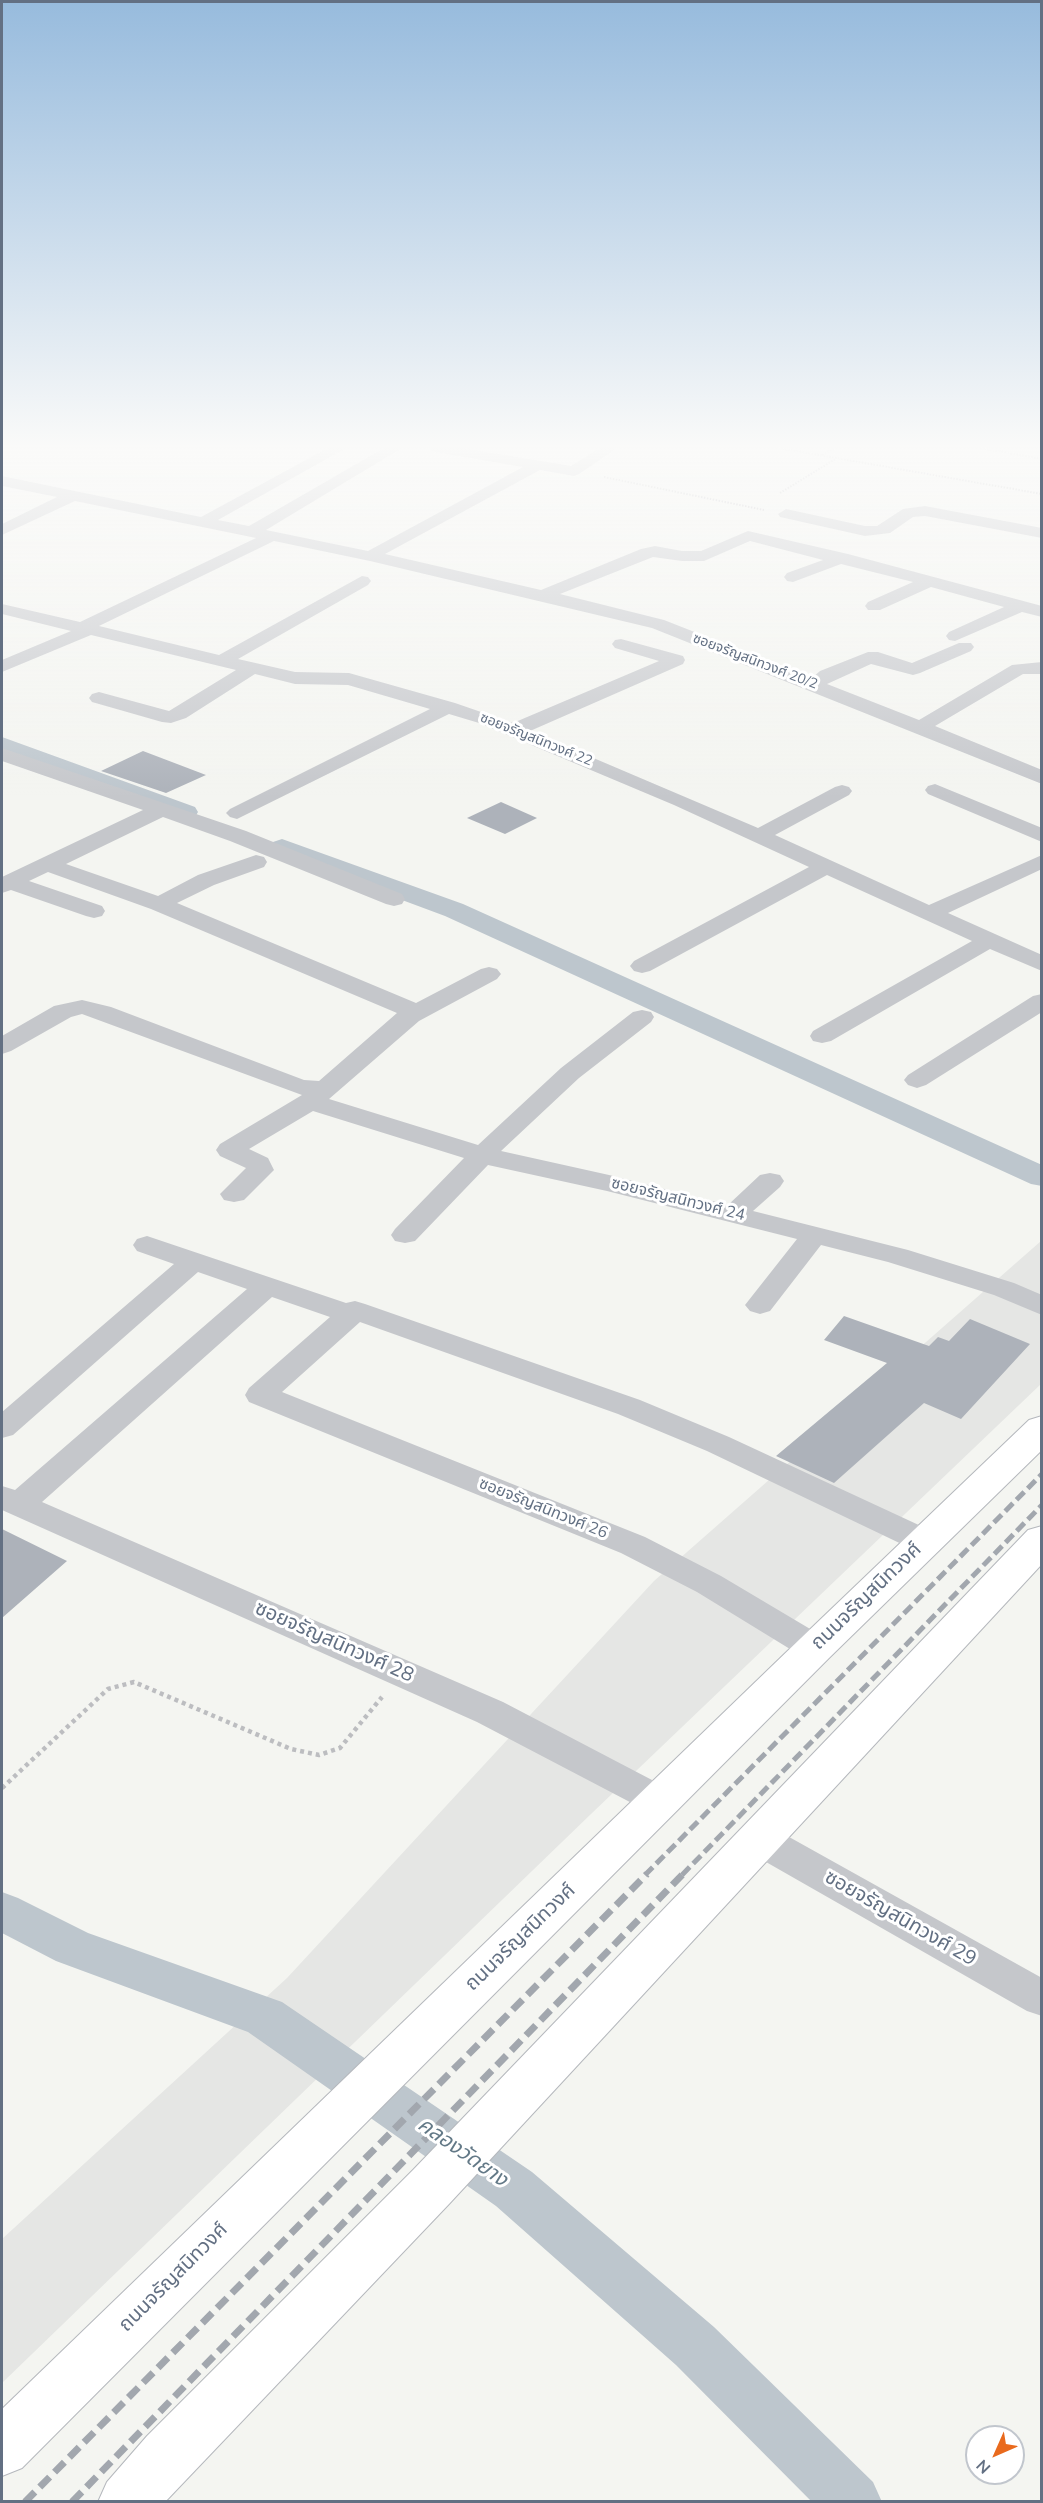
<!DOCTYPE html>
<meta charset="utf-8">
<style>
body{margin:0}
#map{position:relative;width:1043px;height:2503px;overflow:hidden;background:#f4f5f1;font-family:"Nunito Sans",sans-serif}
canvas{display:block}
.frame{position:absolute;inset:0;border:3px solid #637083;pointer-events:none}
.north{position:absolute;left:965px;top:2425px;width:60px;height:60px;box-sizing:border-box;background:#fff;border:2px solid #c1c6cd;border-radius:50%;rotate:225deg;font-size:16px;font-weight:700;line-height:24px;text-align:center;color:#637083}
.north::after{content:'';display:block;margin:auto;width:21px;height:27px;background:#e96a1d;clip-path:polygon(50% 0,100% 100%,50% 72%,0 100%)}
</style>
<div id="map">
<canvas width="1043" height="2503"></canvas>
<div class="frame"></div>
<div class="north">N</div>
</div>
<script>
const c = document.querySelector('canvas').getContext('2d');
c.lineJoin = 'round';
function fillPath(path, color) {
  c.fillStyle = color;
  c.fill(path, 'evenodd');
}
function shape(rows) {
  const path = new Path2D();
  for (const r of rows) {
    path.moveTo(r[0], r[1]);
    for (let i = 2; i < r.length; i += 2) path.lineTo(r[i], r[i + 1]);
  }
  return path;
}
function stroke(path, color, width, dash) {
  c.strokeStyle = color;
  c.lineWidth = width;
  c.lineCap = dash ? 'butt' : 'round';
  c.setLineDash(dash || []);
  c.stroke(path);
}
function drawText(font, color, halo, rows, align = 'center') {
  c.font = font + ' "Nunito Sans","Noto Sans Thai",sans-serif';
  c.lineWidth = 6;
  c.setLineDash([]);
  c.textBaseline = 'middle';
  c.strokeStyle = halo;
  c.fillStyle = color;
  for (const [text, x, y, turn = 0] of rows) {
    c.save();
    c.translate(x, y);
    c.rotate((+turn || 0) * Math.PI / 180);
    c.textAlign = isNaN(turn) ? turn : align;
    if (halo) c.strokeText(text, 0, 0);
    c.fillText(text, 0, 0);
    c.restore();
  }
}
fillPath(shape([
 [1041,1241,1041,1384,591,1814,2,2383,2,2239,287,1978,654,1581]
]), '#e5e6e4');
fillPath(shape([
 [2,737,195,807,198,812,195,817,186,819,177,817,2,752,2,737],
 [282,839,463,904,1042,1165,1042,1186,1031,1184,445,916,273,852,269,847,273,842,282,839],
 [2,1892,18,1898,88,1933,282,2002,532,2172,714,2327,873,2482,882,2502,812,2502,676,2365,496,2206,248,2032,56,1961,2,1933,2,1892]
]), '#bdc6cd');
fillPath(shape([
 [143,751,206,775,166,793,101,771],
 [501,802,537,818,505,834,467,818],
 [844,1316,929,1346,938,1337,949,1341,970,1319,1030,1344,961,1419,924,1403,834,1483,776,1456,887,1363,824,1340],
 [2,1529,67,1561,2,1618]
]), '#adb2ba');
const primary = shape([
 [1042,1416,1042,1450,829,1658,22,2468,2,2476,2,2409,801,1638,1029,1420,1042,1416],
 [1042,1526,1042,1564,449,2204,165,2502,98,2502,107,2482,147,2436,413,2170,1028,1530,1042,1526]
]);
stroke(primary, '#b5b8bd', 2);
stroke(shape([
 [779,448,1042,494],
 [981,448,1042,459],
 [822,455,835,448],
 [604,477,764,510],
 [780,493,837,458]
]), '#bcbdc0', 2, [1.5, 1.5]);
stroke(shape([
 [2,1788,108,1689,134,1682,291,1749,319,1755,340,1748,382,1697]
]), '#bcbdc0', 4.5, [4, 4]);
fillPath(shape([
 [328,448,346,448,218,520,249,526,384,448,402,448,266,530,368,551,523,467,435,452,428,448,462,448,571,466,600,448,617,448,579,474,574,476,540,470,385,554,541,590,641,549,655,546,682,551,701,551,748,531,848,554,1042,606,1042,617,1022,612,955,641,949,640,946,636,949,632,1004,607,931,587,880,610,868,610,865,606,868,602,913,582,841,564,793,582,787,581,784,577,787,573,823,560,750,541,704,561,682,561,653,557,560,594,664,620,812,678,820,671,868,652,878,652,912,663,959,643,971,643,974,647,971,651,920,673,913,675,871,664,827,684,919,720,1012,665,1042,662,1042,674,1023,674,935,726,1042,770,1042,784,652,628,370,561,274,541,99,626,219,655,362,576,368,577,371,581,368,585,238,659,295,672,349,673,455,703,513,723,659,661,615,648,612,644,615,640,621,639,683,656,685,660,683,664,530,731,758,828,835,787,842,785,849,787,852,791,849,795,775,835,929,905,1042,855,1042,869,948,913,1042,955,1042,971,990,949,831,1041,822,1043,813,1041,810,1036,813,1031,972,941,827,875,650,971,642,973,634,971,630,966,634,961,809,867,674,805,479,723,449,714,237,819,230,817,226,813,230,809,430,709,348,685,295,684,255,674,186,718,171,723,162,722,92,702,89,698,92,694,99,692,169,711,236,670,91,635,2,672,2,660,71,631,2,614,2,604,80,622,256,538,75,501,2,535,2,524,57,497,2,486,2,476,201,517,328,448],
 [925,506,1042,528,1042,538,925,516,913,517,890,533,865,536,780,517,778,514,786,509,865,526,877,526,903,509,925,506],
 [2,748,246,831,402,894,405,899,402,904,394,906,386,904,230,841,163,817,66,864,158,896,198,875,256,855,264,857,267,862,264,867,214,885,177,903,416,1003,481,969,489,967,497,969,501,974,497,979,419,1021,329,1099,478,1145,561,1068,633,1012,642,1010,651,1012,654,1017,651,1022,579,1078,501,1151,609,1175,728,1205,760,1175,770,1173,780,1175,784,1181,780,1187,753,1211,908,1250,1014,1283,1042,1295,1042,1315,994,1295,888,1262,821,1245,770,1311,760,1314,750,1311,745,1305,797,1239,607,1191,488,1165,415,1241,405,1243,395,1241,391,1235,395,1229,464,1158,313,1111,249,1149,268,1158,274,1170,244,1200,234,1202,224,1200,220,1194,246,1168,220,1156,216,1150,220,1144,302,1095,82,1014,71,1017,11,1051,2,1054,2,1036,54,1006,82,1000,111,1007,304,1080,319,1081,397,1013,151,909,48,872,29,881,102,906,105,911,102,916,94,918,86,916,11,890,2,893,2,877,143,810,2,761,2,748],
 [935,784,1042,828,1042,842,928,794,925,790,928,786,935,784],
 [1042,994,1042,1012,926,1085,917,1088,908,1085,904,1080,908,1075,1033,996,1042,994],
 [147,1236,346,1303,355,1301,365,1304,640,1400,729,1437,936,1533,941,1541,936,1549,924,1553,912,1549,707,1451,618,1414,360,1322,282,1392,645,1537,721,1576,827,1639,833,1648,827,1657,815,1661,803,1657,697,1592,621,1553,249,1402,245,1395,249,1388,330,1317,272,1297,42,1502,503,1702,673,1791,679,1801,673,1811,660,1816,647,1811,477,1722,2,1510,2,1486,15,1490,247,1289,198,1272,13,1435,2,1438,2,1412,174,1264,137,1251,133,1245,137,1239,147,1236],
 [759,1824,773,1828,1042,1978,1042,2016,1027,2011,745,1850,740,1839,745,1828,759,1824]
]), '#c5c7cb');
fillPath(primary, '#fff');
stroke(shape([
 [645,1875,1042,1474],
 [682,1875,1042,1505]
]), '#a2a7ae', 5, [11, 5]);
stroke(shape([
 [25,2502,647,1874],
 [72,2502,683,1874]
]), '#a2a7ae', 7, [14, 7]);
const sky = c.createLinearGradient(0, 0, 0, 798);
sky.addColorStop(0, '#97bbdd');
sky.addColorStop(0.56, '#fafaf9');
sky.addColorStop(1, '#fafaf900');
c.fillStyle = sky;
c.fillRect(0, 0, 1043, 798);
drawText('14px', '#637083', '#fff', [
 ["ซอยจรัญสนิทวงศ์ 20/2",755,662,21],
 ["ซอยจรัญสนิทวงศ์ 22",536,740,22]
]);
drawText('16px', '#637083', '#fff', [
 ["ซอยจรัญสนิทวงศ์ 24",678,1200,14],
 ["ซอยจรัญสนิทวงศ์ 26",543,1509,22]
]);
drawText('20px', '#637083', '#fff', [
 ["ถนนจรัญสนิทวงศ์",867,1597,-44],
 ["ซอยจรัญสนิทวงศ์ 28",334,1643,24],
 ["ซอยจรัญสนิทวงศ์ 29",900,1919,30],
 ["ถนนจรัญสนิทวงศ์",521,1938,-44],
 ["ถนนจรัญสนิทวงศ์",174,2278,-45]
]);
drawText('italic 21px', '#637987', '#fff', [
 ["คลองวัดยาง",462,2153,35]
]);
</script>
